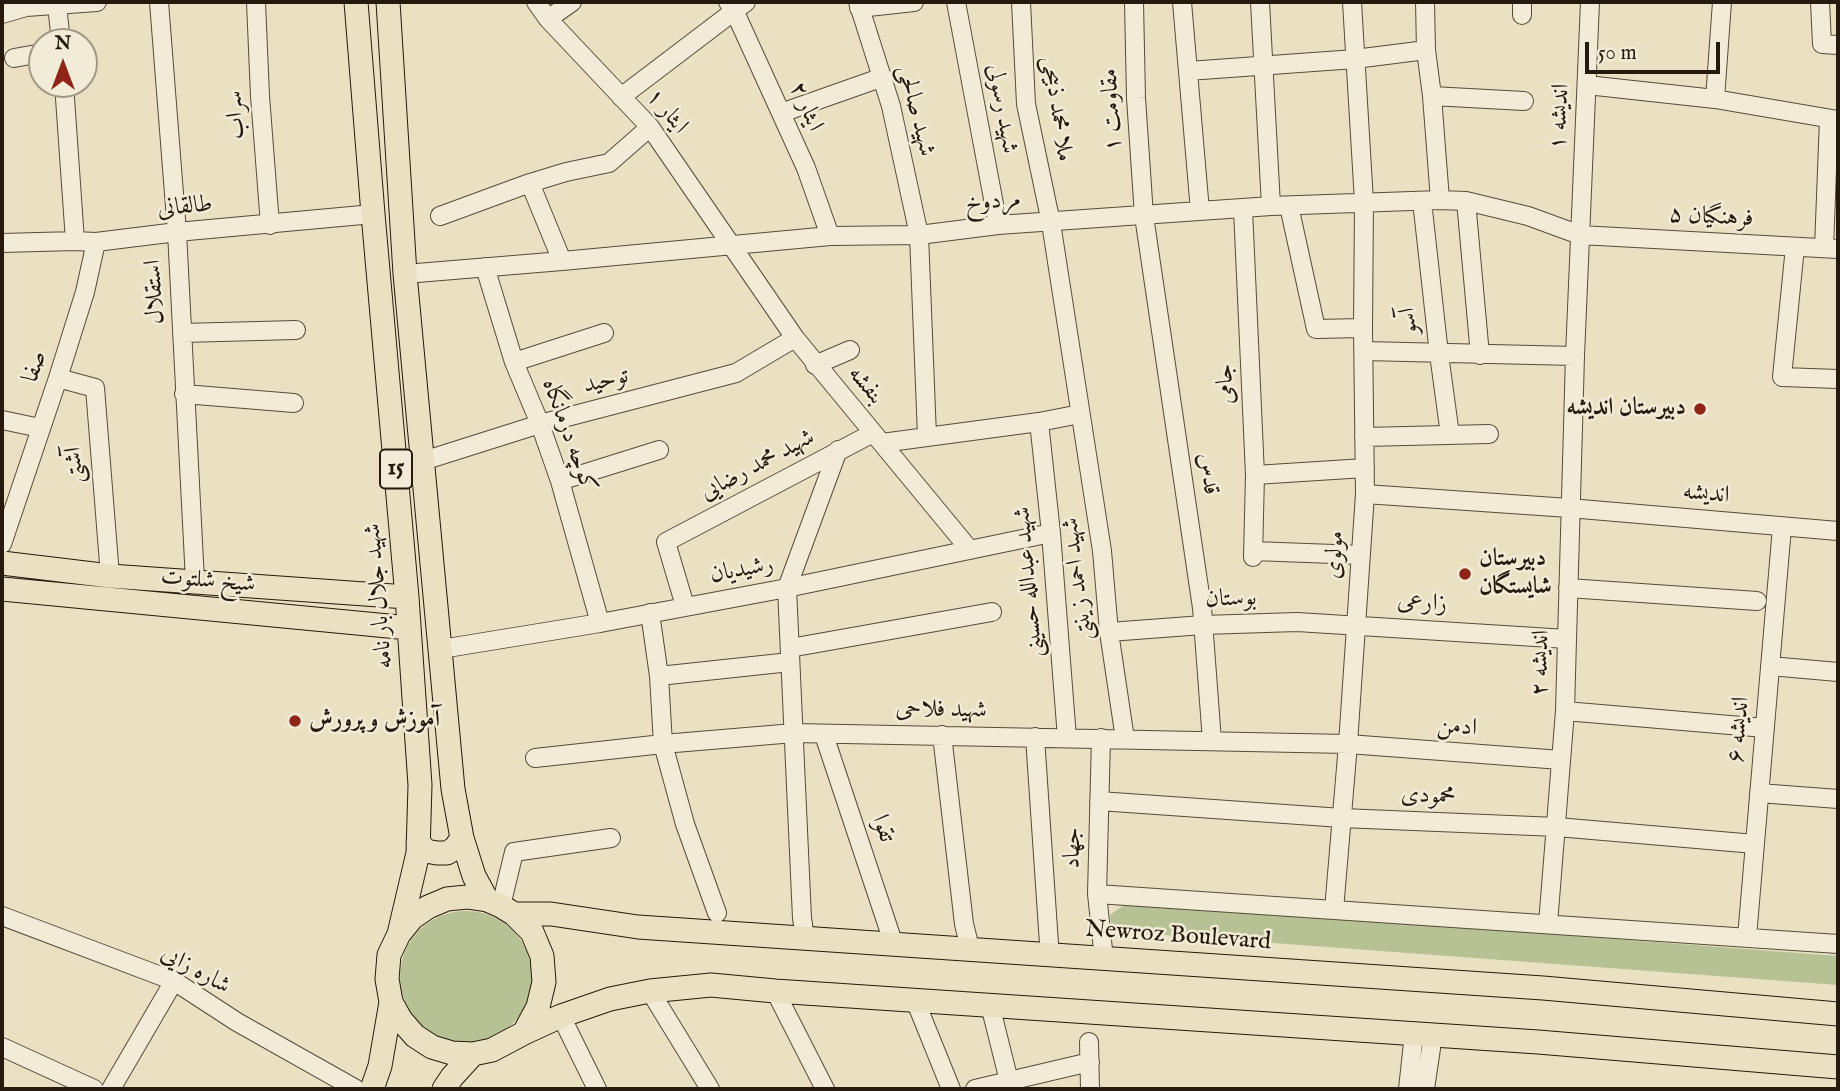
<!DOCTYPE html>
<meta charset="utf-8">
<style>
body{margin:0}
#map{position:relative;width:1840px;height:1091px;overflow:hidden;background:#eae0c2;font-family:"IM FELL English",serif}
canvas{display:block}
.frame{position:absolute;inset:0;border:4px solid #26190d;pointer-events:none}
.north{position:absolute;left:28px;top:28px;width:70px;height:70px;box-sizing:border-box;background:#f1ebd7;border:2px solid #a09786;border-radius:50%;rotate:0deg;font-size:19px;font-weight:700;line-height:28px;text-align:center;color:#26190d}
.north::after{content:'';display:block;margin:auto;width:24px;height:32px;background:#8f2418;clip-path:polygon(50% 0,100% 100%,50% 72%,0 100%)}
.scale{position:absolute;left:1585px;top:42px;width:135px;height:32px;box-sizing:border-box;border:4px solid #26190d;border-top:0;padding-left:9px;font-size:21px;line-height:24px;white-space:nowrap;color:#26190d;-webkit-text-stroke:5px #f1ebd7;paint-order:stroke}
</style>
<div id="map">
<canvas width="1840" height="1091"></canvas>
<div class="frame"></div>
<div class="north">N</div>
<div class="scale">50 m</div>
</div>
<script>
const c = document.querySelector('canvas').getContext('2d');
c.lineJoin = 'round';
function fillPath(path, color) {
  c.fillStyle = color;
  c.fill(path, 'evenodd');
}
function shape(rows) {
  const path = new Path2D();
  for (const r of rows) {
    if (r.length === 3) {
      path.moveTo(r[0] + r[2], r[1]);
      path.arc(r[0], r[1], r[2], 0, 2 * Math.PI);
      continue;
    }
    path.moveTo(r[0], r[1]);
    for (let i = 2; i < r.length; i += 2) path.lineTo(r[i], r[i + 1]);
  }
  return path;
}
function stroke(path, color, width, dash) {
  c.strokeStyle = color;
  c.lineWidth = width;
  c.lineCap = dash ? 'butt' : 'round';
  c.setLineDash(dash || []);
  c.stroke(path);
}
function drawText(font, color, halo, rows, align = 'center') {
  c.font = font + ' "IM FELL English",Amiri,serif';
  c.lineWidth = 5;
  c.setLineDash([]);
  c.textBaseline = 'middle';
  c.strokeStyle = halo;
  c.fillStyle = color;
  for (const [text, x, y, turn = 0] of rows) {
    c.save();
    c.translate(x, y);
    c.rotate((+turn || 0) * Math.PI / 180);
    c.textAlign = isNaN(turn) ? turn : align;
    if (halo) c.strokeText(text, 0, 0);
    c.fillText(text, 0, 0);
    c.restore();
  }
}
fillPath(shape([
 [1128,902,1838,956,1838,985,1112,931,1110,915],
 [466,977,66]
]), '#b6c294');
const minor = shape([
 [159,2,177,232,195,581],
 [256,2,260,96,270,225],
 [536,2,548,19,572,2],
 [728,2,734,10,806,168,830,236],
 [858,2,891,106,919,235,927,436],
 [956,2,998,225],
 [1021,2,1026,104,1051,223,1102,551,1109,632,1125,739],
 [1134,2,1136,98,1144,216,1202,608,1212,741],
 [1182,2,1200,211],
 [1260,2,1271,206],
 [1425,2,1426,50,1432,96,1440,200],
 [1820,2,1822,44,1838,45],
 [57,5,61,42],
 [859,8,914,2],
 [2,14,26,7,97,2],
 [1522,15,1522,2],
 [548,19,650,127,795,338,970,550],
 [14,58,42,53],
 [1188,71,1355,59,1426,50],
 [64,84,75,241],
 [1587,85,1715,99,1838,120],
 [1432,96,1524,101],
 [621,97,746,2],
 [1715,99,1722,2],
 [781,113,883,77],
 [530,183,562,261],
 [1422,201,1439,354,1450,435],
 [1466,201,1480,355],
 [1289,206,1316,329,1363,328],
 [1243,209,1255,475,1253,557],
 [440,216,530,183,566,172,609,163,650,127],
 [2,243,75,241,96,242,177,232,373,214],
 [1795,247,1782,377,1838,379],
 [1824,248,1829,119],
 [485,267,514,362,540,424,560,481,600,623],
 [405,274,562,261,830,236,919,235,998,225,1271,206,1440,200,1466,201,1528,216,1580,235,1838,249],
 [182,333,296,330],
 [1364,351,1575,356],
 [514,362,604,333],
 [815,365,850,350],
 [58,378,95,388,110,576],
 [184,394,294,403],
 [2,420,40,428],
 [1039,422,1051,533,1067,738],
 [1364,437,1489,434],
 [882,443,1039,422,1080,414],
 [423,461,540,424,736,373,795,338],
 [1255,475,1365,468],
 [560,481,659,450],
 [1365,494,1569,508,1838,531],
 [2,544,58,378,85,292,96,242],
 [1253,551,1361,555],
 [1568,588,1757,601],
 [685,606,666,542,873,433],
 [650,613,659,676,663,744,685,824,717,913],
 [1109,632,1203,625,1297,622,1567,639],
 [790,648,992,612],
 [441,649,600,623,787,588,1051,533],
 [1770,666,1838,672],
 [659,676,790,662],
 [1565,711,1765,728],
 [824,735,892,939],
 [942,735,964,924,968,940],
 [1035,737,1049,944],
 [1101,738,1097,894,1104,959],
 [535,758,663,744,794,733,1348,744,1561,760],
 [1759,793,1838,799],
 [1099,801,1342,818,1557,827,1755,844],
 [1097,894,1838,944],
 [501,906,514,852,611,838],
 [1334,910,1348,744,1365,494,1363,328,1364,202,1352,2],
 [2,916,174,981,237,1022,356,1089],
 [1548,924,1565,711,1575,356,1590,2],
 [804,932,802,918,787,588,838,450],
 [1747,937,1782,527],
 [650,991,710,1089],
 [775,991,825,1089],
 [915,1000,951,1089],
 [990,1005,1009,1081],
 [561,1016,597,1089],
 [1089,1042,1090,1089],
 [2,1047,94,1089],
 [111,1089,174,981],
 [975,1089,1090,1062],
 [1408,1089,1414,1033],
 [1425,1089,1433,1035]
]);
const major = shape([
 [356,2,373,214,407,597,420,785,418,853,399,934],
 [388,2,405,274,453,789,462,838,474,876,487,900],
 [2,563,110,576,407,597],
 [2,589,409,628],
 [418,842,426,851,437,853,447,853,455,848,462,838],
 [467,897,487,900,501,906,514,914,532,932,542,956,544,982,538,1007,524,1033,492,1050,473,1054,452,1053,432,1047,415,1036,401,1020,391,1002,387,979,389,955,399,934,412,918,428,907,447,899,467,897],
 [514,914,551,914,638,927,1543,988,1838,1014],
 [524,1033,561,1016,610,999,650,991,711,985,775,991,1538,1042,1838,1067],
 [372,1089,380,1066,391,1002],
 [444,1089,452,1077,473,1054]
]);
stroke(minor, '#574b3a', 20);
stroke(major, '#26190d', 25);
stroke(minor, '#f1ebd7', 18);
stroke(major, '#eae0c2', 23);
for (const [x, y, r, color] of [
 [1700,409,7,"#8f2418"],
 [1465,574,7,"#8f2418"],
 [295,721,7,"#8f2418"]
]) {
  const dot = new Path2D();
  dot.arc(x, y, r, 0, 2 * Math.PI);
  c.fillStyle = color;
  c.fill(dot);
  stroke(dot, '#f1ebd7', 2.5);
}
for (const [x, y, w] of [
 [396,469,32]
]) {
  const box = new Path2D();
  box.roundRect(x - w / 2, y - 19.5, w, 39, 5);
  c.fillStyle = '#f1ebd7';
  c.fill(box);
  stroke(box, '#26190d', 2);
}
drawText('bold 23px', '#26190d', null, [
 ["15",396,469]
]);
drawText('24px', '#26190d', '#f1ebd7', [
 ["ایثار ۲",805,107,66],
 ["شهید رسولی",1001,109,80],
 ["ملا محمد ذبیحی",1056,109,82],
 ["مقاومت ۱",1113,110,-93],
 ["شهید صالحی",915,111,76],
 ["ایثار ۱",666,112,50],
 ["سراب",237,115,-94],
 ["اندیشه ۱",1561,117,-87],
 ["مردوخ",993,203,-5],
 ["طالقانی",185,208,-6],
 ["فرهنگیان ۵",1711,218,3],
 ["استقلال",156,292,-93],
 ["آسو",1410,321,-96],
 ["صفا",36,367,-72],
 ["توحید",606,382,-14],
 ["جامی",1227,384,-93],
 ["بنفشه",865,386,50],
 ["کوچه درمانگاه",568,436,70],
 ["آشتی",76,465,-94],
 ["شهید محمد رضایی",758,466,-28],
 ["قدس",1207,474,82],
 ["اندیشه",1706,495,5],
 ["مولوی",1336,555,-86],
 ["رشیدیان",742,571,-10],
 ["شهید احمد زینتی",1079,579,-97],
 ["شیخ شلتوت",208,582,5],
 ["شهید عبدالله حسینی",1030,582,-95],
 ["شهید جلال بار نامه",380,596,-95],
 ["بوستان",1231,600,-2],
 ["زارعی",1422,604,4],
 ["اندیشه ۲",1542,663,-89],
 ["شهید فلاحی",941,711,1],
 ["ادمن",1457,728,5],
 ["اندیشه ۶",1740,730,-85],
 ["محمودی",1428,797,2],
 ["تقوا",882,829,71],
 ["جهاد",1074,848,-89],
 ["Newroz Boulevard",1178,937,4],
 ["شاره زایی",195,971,29]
]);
drawText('bold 24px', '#26190d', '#f1ebd7', [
 ["دبیرستان اندیشه",1686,409,"right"],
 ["دبیرستان",1479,560],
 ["شایستگان",1479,588],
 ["آموزش و پرورش",309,721]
], 'left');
</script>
